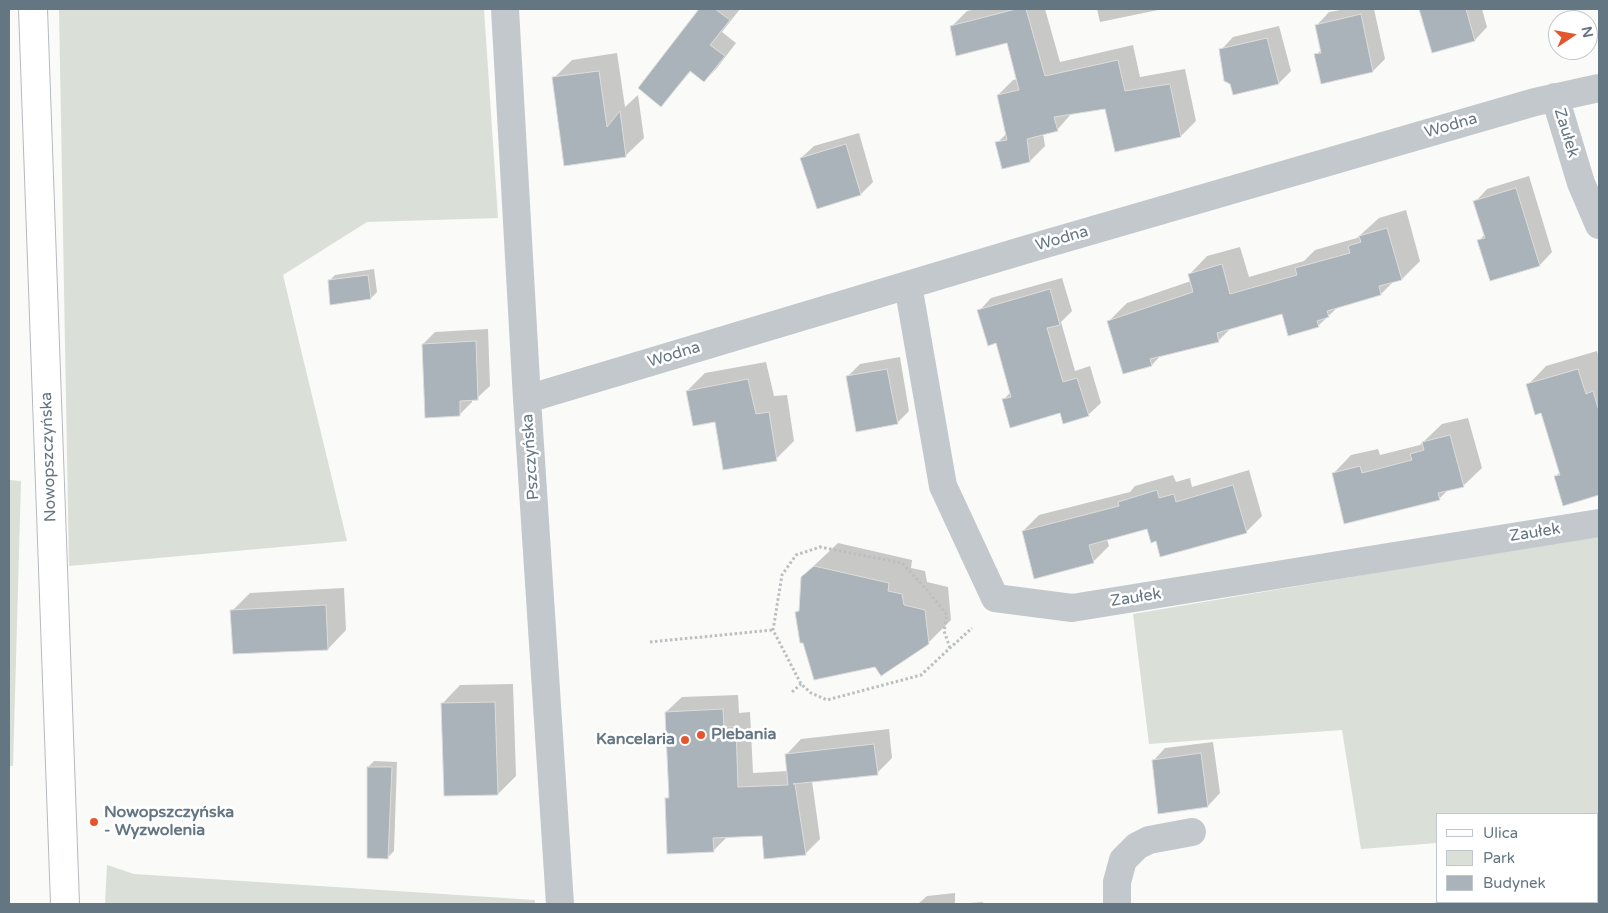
<!DOCTYPE html>
<meta charset="utf-8">
<style>
body{margin:0}
#map{position:relative;width:1608px;height:913px;overflow:hidden;background:#fafaf8;font-family:"Varela Round",sans-serif}
canvas{display:block}
.frame{position:absolute;inset:0;border:10px solid #657683;pointer-events:none}
.legend{position:absolute;left:1436px;top:813px;width:162px;height:90px;box-sizing:border-box;background:#fff;border:1px solid #c1c8cd;margin:0;padding:6px 9px;list-style:none;font-size:15px;color:#657683}
.legend li{display:flex;align-items:center;gap:10px;height:25px}
.legend b{width:25px;border:1px solid #c1c8cd}
.north{position:absolute;left:1548px;top:10px;width:50px;height:50px;box-sizing:border-box;background:#fff;border:1px solid #c1c8cd;border-radius:50%;rotate:78deg;font-size:14px;font-weight:700;line-height:20px;text-align:center;color:#657683}
.north::after{content:'';display:block;margin:auto;width:18px;height:22px;background:#e4572e;clip-path:polygon(50% 0,100% 100%,50% 72%,0 100%)}
</style>
<div id="map">
<canvas width="1608" height="913"></canvas>
<div class="frame"></div>
<ul class="legend">
<li><b style="height:6px;background:#fff"></b>Ulica</li>
<li><b style="height:14px;background:#dadfd7"></b>Park</li>
<li><b style="height:14px;background:#aab3b9"></b>Budynek</li>
</ul>
<div class="north">N</div>
</div>
<script>
const c = document.querySelector('canvas').getContext('2d');
c.lineJoin = 'round';
function fillPath(path, color) {
  c.fillStyle = color;
  c.fill(path, 'evenodd');
}
function shape(rows) {
  const path = new Path2D();
  for (const r of rows) {
    path.moveTo(r[0], r[1]);
    for (let i = 2; i < r.length; i += 2) path.lineTo(r[i], r[i + 1]);
  }
  return path;
}
function stroke(path, color, width, dash) {
  c.strokeStyle = color;
  c.lineWidth = width;
  c.lineCap = dash ? 'butt' : 'round';
  c.setLineDash(dash || []);
  c.stroke(path);
}
function drawText(font, color, halo, rows, align = 'center') {
  c.font = font + ' "Varela Round",sans-serif';
  c.lineWidth = 5;
  c.setLineDash([]);
  c.textBaseline = 'middle';
  c.strokeStyle = halo;
  c.fillStyle = color;
  for (const [text, x, y, turn = 0] of rows) {
    c.save();
    c.translate(x, y);
    c.rotate((+turn || 0) * Math.PI / 180);
    c.textAlign = isNaN(turn) ? turn : align;
    if (halo) c.strokeText(text, 0, 0);
    c.fillText(text, 0, 0);
    c.restore();
  }
}
fillPath(shape([
 [59,9,484,9,498,218,367,222,283,275,347,541,69,566],
 [9,480,21,481,13,766,9,766],
 [1599,535,1599,829,1597,830,1597,814,1437,814,1437,843,1361,849,1342,730,1149,744,1133,614],
 [107,865,134,874,535,900,535,904,105,904]
]), '#dadfd7');
fillPath(shape([
 [701,9,740,9,722,32,736,43,717,68,704,81,691,71,661,105,639,88],
 [976,9,1045,9,1060,62,1133,45,1140,77,1185,69,1196,121,1181,136,1106,108,1072,113,1057,130,1043,133,1045,146,1030,161,997,143,1007,133,998,95,1013,80,1018,79,1008,41,952,26,967,11],
 [1097,9,1163,9,1100,22],
 [1346,9,1374,9,1385,59,1373,71,1316,55,1322,49,1317,25,1329,12],
 [1421,9,1482,9,1487,27,1475,40,1432,51],
 [1279,26,1291,71,1279,83,1221,50,1233,37],
 [617,53,625,107,638,95,644,138,625,156,554,78,572,60],
 [859,133,873,182,861,194,801,158,814,146],
 [1529,176,1552,252,1540,265,1491,280,1479,241,1485,234,1475,202,1487,189],
 [1406,210,1420,261,1402,279,1394,281,1381,294,1339,306,1318,326,1283,312,1231,328,1218,341,1161,355,1152,365,1124,373,1109,321,1127,303,1191,281,1189,275,1207,256,1240,247,1249,277,1304,261,1315,250,1357,238,1379,218],
 [374,269,377,292,371,298,329,281,335,275],
 [1062,278,1072,311,1061,322,1075,371,1090,366,1101,403,1088,415,1061,412,1003,400,1011,392,996,342,979,311,991,298],
 [488,329,490,386,477,398,472,399,472,402,459,415,423,344,435,332],
 [1597,351,1599,359,1599,494,1564,504,1555,477,1560,472,1542,411,1528,385,1546,366],
 [900,357,909,411,897,423,848,376,860,364],
 [766,362,774,396,787,395,794,441,776,459,716,421,687,391,705,373],
 [1468,418,1482,468,1463,486,1448,490,1439,499,1333,474,1351,455,1378,449,1380,455,1420,445,1442,424],
 [1249,470,1262,516,1246,532,1157,540,1147,528,1107,539,1109,546,1093,562,1023,531,1039,515,1130,492,1135,486,1173,475,1176,482,1190,478,1192,487],
 [838,543,912,560,911,568,925,571,927,582,948,587,951,620,928,643,876,666,796,613,801,608,802,577],
 [344,588,346,630,328,649,232,611,250,593],
 [513,684,516,776,498,794,442,704,460,685],
 [738,695,739,713,750,712,753,773,788,771,786,755,801,739,889,729,892,758,877,773,812,781,820,839,805,854,764,835,728,836,714,850,666,799,670,795,666,712,682,697],
 [1213,742,1220,793,1208,806,1153,761,1165,748],
 [374,761,397,762,394,851,388,857,368,767],
 [955,893,955,904,983,902,983,904,918,904,927,896]
]), '#0003');
const building = shape([
 [699,9,715,9,730,20,710,45,725,56,704,82,690,71,661,107,638,88,699,9],
 [1016,9,1026,9,1045,76,1118,60,1125,91,1170,84,1181,137,1115,152,1105,109,1054,117,1058,131,1027,139,1030,162,1002,169,995,142,1007,140,997,95,1019,90,1007,43,956,56,950,26,1016,9],
 [1419,9,1466,9,1475,41,1432,53,1419,9],
 [1361,14,1373,72,1321,84,1314,54,1321,53,1315,25,1361,14],
 [1267,38,1279,84,1233,95,1230,84,1224,81,1219,49,1267,38],
 [599,71,607,127,620,111,626,157,564,166,552,77,599,71],
 [846,144,861,195,817,209,800,158,846,144],
 [1516,188,1540,266,1490,281,1477,240,1485,238,1473,201,1516,188],
 [1387,228,1402,280,1379,286,1381,295,1327,311,1329,317,1317,321,1319,327,1288,336,1282,314,1217,333,1219,342,1150,359,1152,366,1123,374,1107,321,1193,292,1188,274,1222,264,1230,294,1297,275,1295,268,1350,253,1348,246,1361,242,1359,236,1387,228],
 [368,275,371,299,330,305,328,280,368,275],
 [1050,289,1060,325,1047,328,1063,382,1077,378,1089,416,1063,424,1060,413,1010,428,1002,399,1011,397,996,343,988,346,977,310,1050,289],
 [476,341,478,400,460,401,460,416,425,418,422,344,476,341],
 [887,369,898,424,856,432,846,376,887,369],
 [1578,369,1586,394,1593,391,1599,411,1599,495,1563,506,1554,476,1560,475,1541,413,1535,415,1526,384,1578,369],
 [748,379,756,414,769,412,777,461,723,470,715,422,693,426,686,391,748,379],
 [1450,435,1464,487,1438,493,1440,500,1344,524,1332,473,1360,466,1362,473,1412,460,1410,454,1424,450,1422,442,1450,435],
 [1233,485,1247,533,1160,557,1156,541,1151,543,1147,529,1089,545,1094,563,1034,579,1022,531,1119,506,1118,502,1157,490,1159,498,1174,494,1176,502,1233,485],
 [814,566,889,583,888,591,902,594,904,605,925,610,929,644,881,676,875,667,814,680,803,643,800,643,795,612,799,611,801,577,814,566],
 [326,605,328,650,233,654,230,610,326,605],
 [495,702,498,795,444,796,441,703,495,702],
 [723,709,724,727,736,727,738,787,788,785,785,754,874,744,878,775,793,784,795,784,806,855,764,859,762,836,713,838,714,852,667,854,665,798,669,798,665,712,723,709],
 [1201,753,1208,807,1158,814,1152,760,1201,753],
 [367,767,392,767,388,859,367,858,367,767]
]);
fillPath(building, '#aab3b9');
stroke(building, '#dcdcda', 1);
const major = shape([
 [33,9,65,904]
]);
stroke(major, '#b5babe', 30);
stroke(shape([
 [650,642,773,630],
 [950,648,944,631,947,615,927,590,902,563,820,547,796,555,782,575,773,630,801,684,811,693,827,700,921,675,950,648,972,628],
 [792,692,801,684]
]), '#bbbfc2', 3, [2.5, 2.5]);
stroke(shape([
 [505,9,527,399,560,904],
 [1555,97,1581,183,1599,225],
 [908,285,943,486,995,598,1072,608,1599,523],
 [527,399,1028,249,1535,102,1599,88],
 [1117,904,1117,882,1123,860,1137,846,1149,840,1192,832]
]), '#c3c8cc', 28);
stroke(major, '#fff', 28);
for (const [x, y, r, color] of [
 [701,735,5,"#e4572e"],
 [685,740,5,"#e4572e"],
 [94,822,5,"#e4572e"]
]) {
  const dot = new Path2D();
  dot.arc(x, y, r, 0, 2 * Math.PI);
  c.fillStyle = color;
  c.fill(dot);
  stroke(dot, '#fff', 2);
}
drawText('16px', '#657683', '#fff', [
 ["Wodna",1451,126,-16],
 ["Zaułek",1566,133,73],
 ["Wodna",1062,239,-16],
 ["Wodna",674,355,-17],
 ["Nowopszczyńska",49,457,-92],
 ["Pszczyńska",531,457,-94],
 ["Zaułek",1535,533,-9],
 ["Zaułek",1136,598,-9]
]);
drawText('bold 16px', '#657683', '#fff', [
 ["Plebania",711,735],
 ["Kancelaria",675,740,"right"],
 ["Nowopszczyńska",104,813],
 ["- Wyzwolenia",104,831]
], 'left');
</script>
